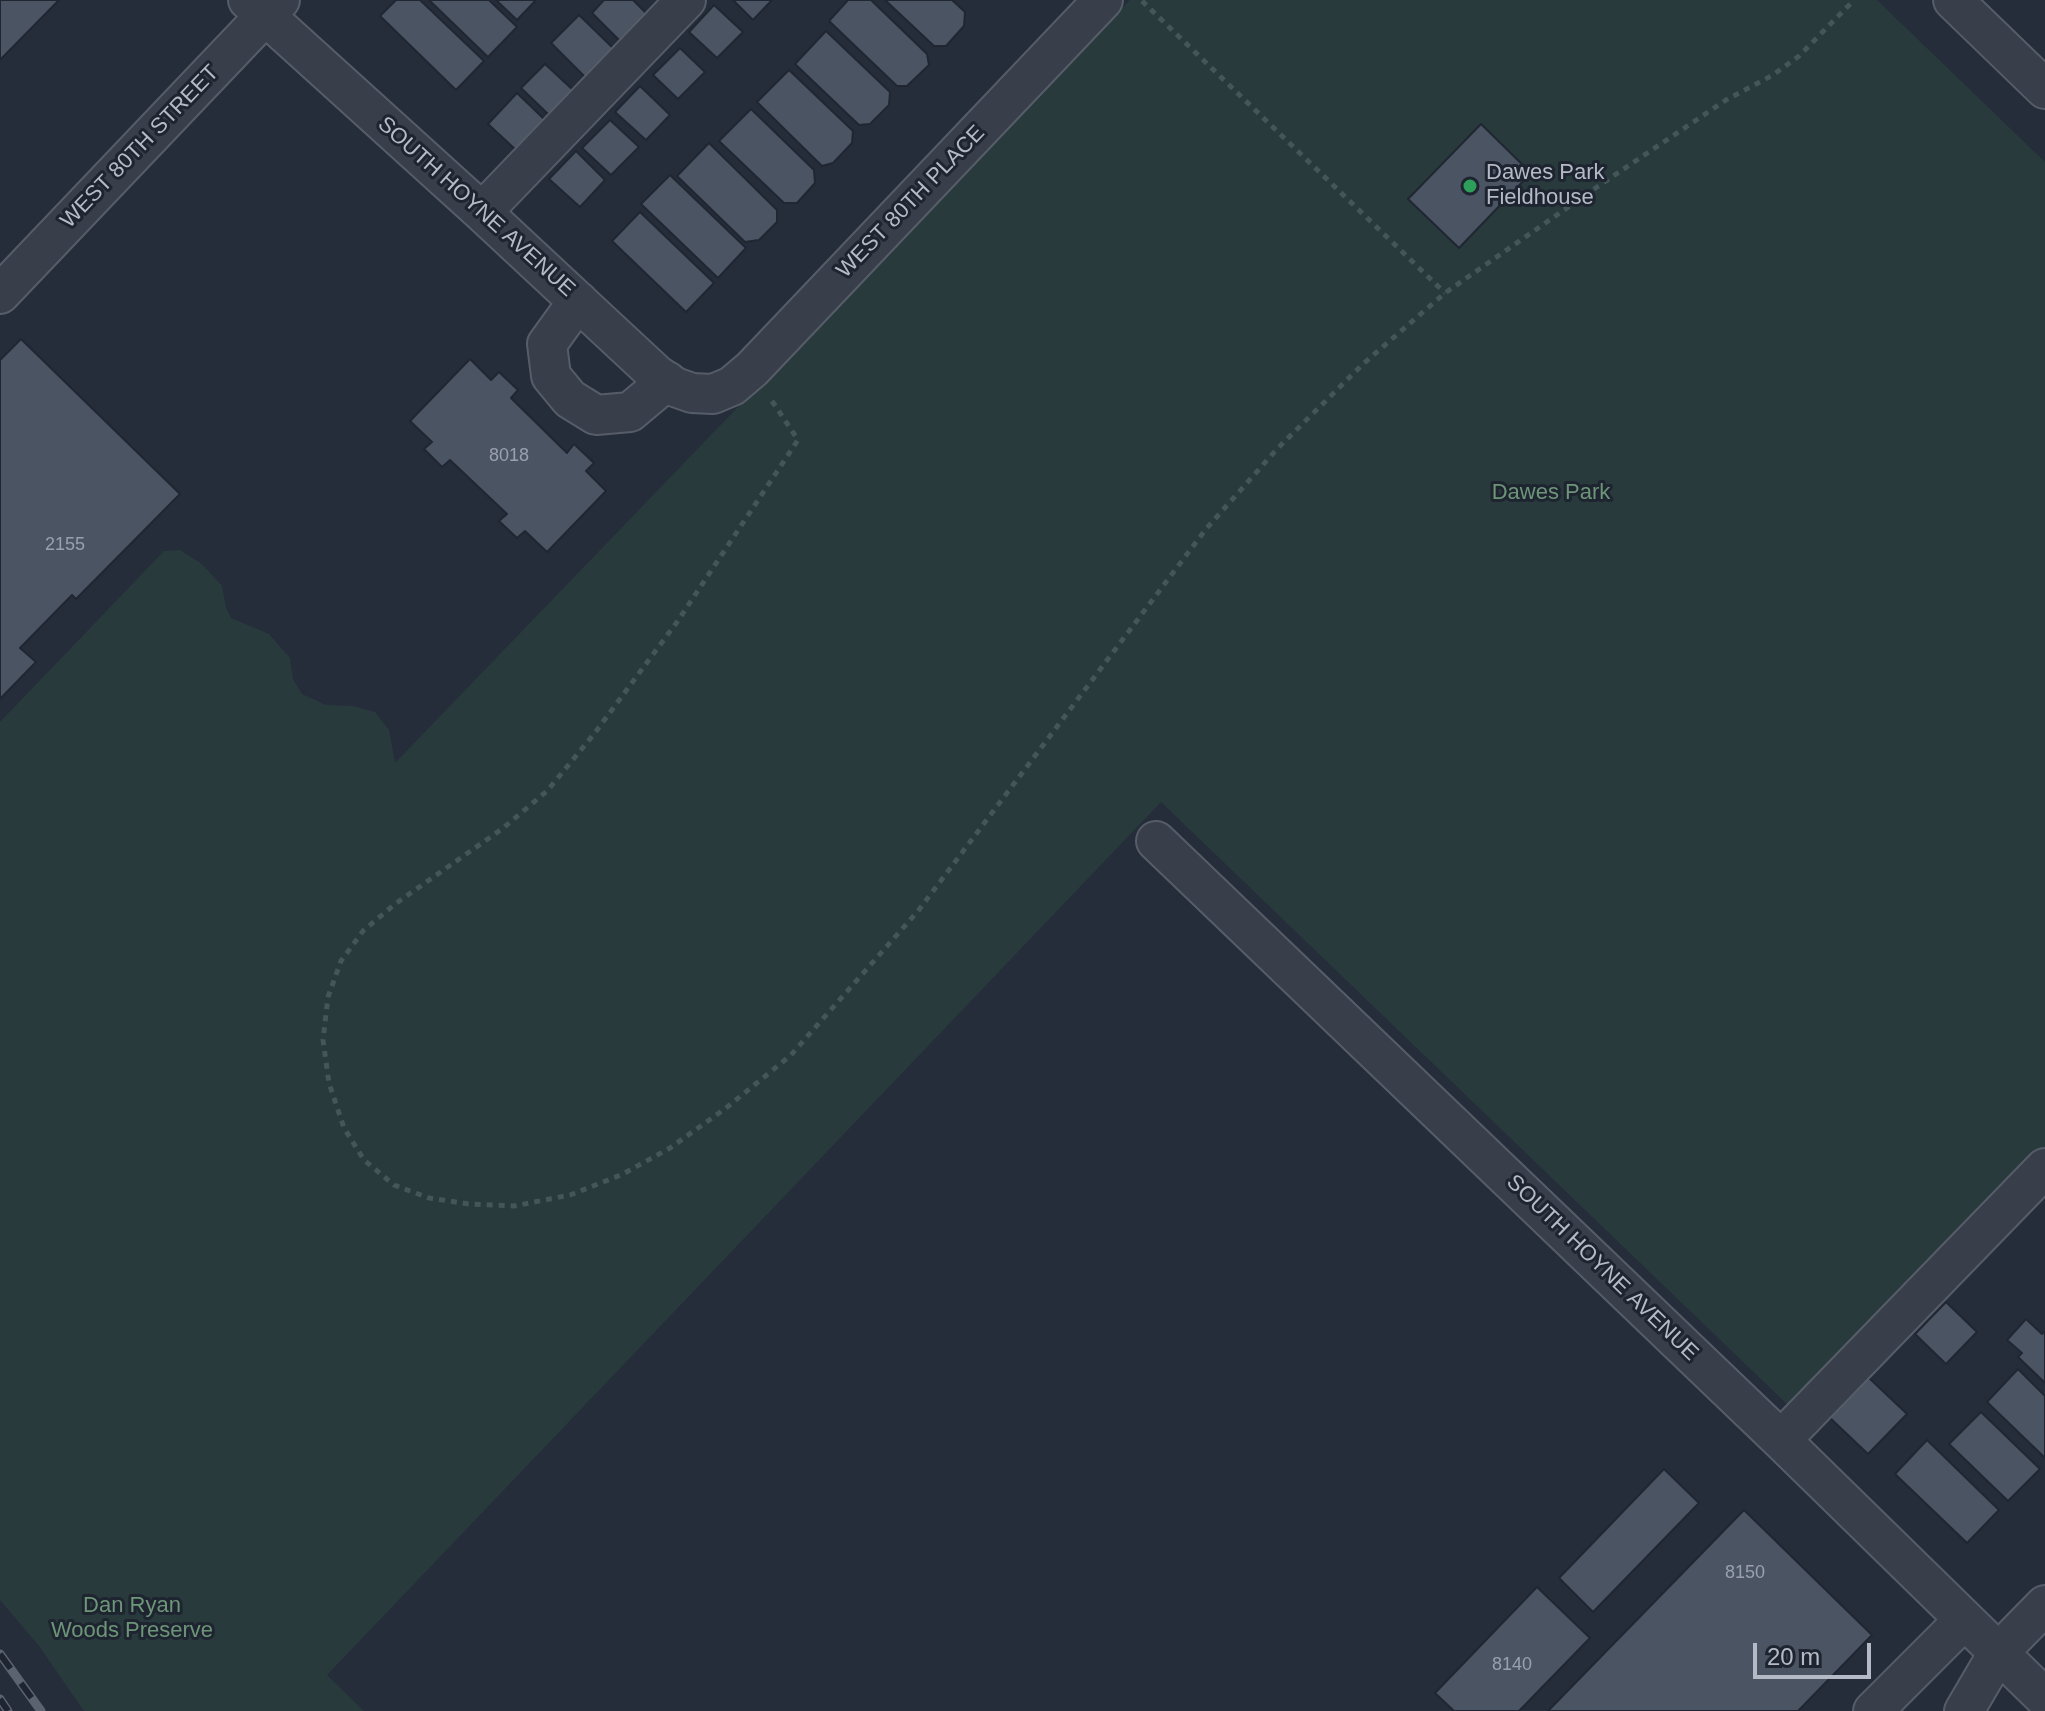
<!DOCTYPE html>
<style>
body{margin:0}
#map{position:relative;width:2045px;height:1711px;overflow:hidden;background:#252d3a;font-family:Arial,sans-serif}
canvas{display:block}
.scale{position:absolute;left:1753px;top:1643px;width:118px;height:36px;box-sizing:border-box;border:4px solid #b4bac6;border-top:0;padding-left:10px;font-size:24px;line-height:28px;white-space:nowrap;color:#b4bac6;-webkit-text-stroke:6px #1e2430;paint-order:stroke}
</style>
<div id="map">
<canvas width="2045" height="1711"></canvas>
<div class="scale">20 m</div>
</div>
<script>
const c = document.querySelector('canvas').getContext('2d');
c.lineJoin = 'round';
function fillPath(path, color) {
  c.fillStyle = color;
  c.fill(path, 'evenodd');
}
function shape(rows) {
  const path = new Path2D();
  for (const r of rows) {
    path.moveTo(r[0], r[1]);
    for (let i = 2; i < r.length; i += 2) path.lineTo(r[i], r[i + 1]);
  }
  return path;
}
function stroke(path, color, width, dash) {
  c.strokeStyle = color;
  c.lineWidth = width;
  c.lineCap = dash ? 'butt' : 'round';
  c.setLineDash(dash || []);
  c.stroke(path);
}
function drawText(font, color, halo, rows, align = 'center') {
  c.font = font + ' Arial,sans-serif';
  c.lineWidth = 6;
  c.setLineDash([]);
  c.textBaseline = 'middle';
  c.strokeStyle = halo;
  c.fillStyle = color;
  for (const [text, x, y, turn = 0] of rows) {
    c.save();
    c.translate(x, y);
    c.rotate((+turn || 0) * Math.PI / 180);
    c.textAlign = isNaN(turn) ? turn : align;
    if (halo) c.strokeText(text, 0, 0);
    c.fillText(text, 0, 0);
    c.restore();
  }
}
fillPath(shape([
 [1130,0,1877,0,2045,162,2045,1146,1791,1408,1161,802,327,1675,364,1711,84,1711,39,1646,0,1600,0,722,164,551,180,550,202,564,222,586,226,608,231,618,269,634,290,658,293,679,302,694,326,705,353,706,375,712,389,730,395,763]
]), '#283a3c');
const building = shape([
 [0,0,59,0,0,60,0,0],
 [396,0,420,0,484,61,456,90,380,16,396,0],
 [429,0,489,0,517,27,488,57,429,0],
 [496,0,536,0,517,20,496,0],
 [604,0,633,0,648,15,621,42,592,13,604,0],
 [733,0,772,0,753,20,733,0],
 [848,0,871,0,927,54,929,65,907,86,897,86,829,21,848,0],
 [885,0,952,0,965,12,964,26,946,46,934,46,885,0],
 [714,5,743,32,717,58,689,32,714,5],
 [579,15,615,50,587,79,551,43,579,15],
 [826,31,890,92,889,105,870,124,859,125,795,64,826,31],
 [680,48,705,72,678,99,653,75,680,48],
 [545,64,573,90,549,115,521,88,545,64],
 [789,70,853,131,852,143,833,163,822,166,757,102,789,70],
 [640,86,670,115,646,140,615,112,640,86],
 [517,93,545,120,516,150,488,124,517,93],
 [751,109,814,170,815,183,797,203,784,203,719,141,751,109],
 [610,120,639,147,611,175,582,148,610,120],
 [1481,124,1531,173,1459,248,1408,199,1481,124],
 [709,143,777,210,777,222,759,240,745,242,677,176,709,143],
 [576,151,605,180,580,207,549,179,576,151],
 [670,175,746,248,718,278,641,204,670,175],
 [640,212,714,283,686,312,612,241,640,212],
 [21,339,180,494,76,599,72,595,20,648,36,662,0,699,0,360,21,339],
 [470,359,491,380,499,372,518,390,511,398,567,453,574,444,594,463,586,471,606,491,547,552,525,531,517,538,499,521,507,514,450,460,442,467,424,449,432,442,410,421,470,359],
 [1946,1302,1977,1332,1946,1364,1915,1334,1946,1302],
 [2026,1319,2042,1334,2045,1331,2045,1383,2018,1357,2022,1353,2007,1340,2026,1319],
 [2018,1369,2045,1396,2045,1458,1987,1402,2018,1369],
 [1868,1377,1907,1414,1868,1454,1829,1417,1868,1377],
 [1981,1412,2040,1469,2008,1501,1949,1444,1981,1412],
 [1927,1440,1999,1510,1967,1543,1895,1474,1927,1440],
 [1664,1469,1699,1503,1593,1612,1559,1578,1664,1469],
 [1744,1510,1872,1635,1798,1711,1548,1711,1744,1510],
 [1537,1587,1590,1638,1519,1711,1454,1711,1435,1693,1537,1587]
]);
fillPath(building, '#4b5463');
stroke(building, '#202632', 2);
const minor = shape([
 [248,0,482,212,657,375,675,387,692,393,713,394,732,386,752,369,1103,0],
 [1953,0,2045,89],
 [482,212,686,0],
 [0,294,280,0],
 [578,301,547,344,551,376,570,399,596,415,630,412,667,381],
 [1156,841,1781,1440,2045,1698],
 [1781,1440,2045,1168],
 [1873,1711,1964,1620],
 [1964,1711,1998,1653,2045,1605]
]);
stroke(minor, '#565d69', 42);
stroke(shape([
 [1142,1,1445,293],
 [772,401,798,440,677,622,594,734,547,791,502,829,395,904,363,931,341,961,328,997,323,1040,329,1083,344,1128,364,1160,394,1185,429,1198,469,1204,514,1206,570,1195,621,1175,670,1148,726,1108,790,1056,918,911,1206,529,1277,449,1363,364,1445,293,1597,187,1726,100,1773,75,1799,56,1854,0]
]), '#455559', 5, [6, 6]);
stroke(minor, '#383f4b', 38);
const rail = shape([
 [0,1654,41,1711],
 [0,1699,8,1711]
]);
stroke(rail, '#5b6371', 9);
stroke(rail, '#1e2430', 6, [18]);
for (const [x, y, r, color] of [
 [1470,186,8,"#2e9e5b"]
]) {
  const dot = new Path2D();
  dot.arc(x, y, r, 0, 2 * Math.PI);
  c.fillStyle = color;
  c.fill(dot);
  stroke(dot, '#1e2430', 3);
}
drawText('18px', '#9aa0ad', null, [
 ["8018",509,456],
 ["2155",65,545],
 ["8150",1745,1573],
 ["8140",1512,1665]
]);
drawText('22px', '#b4bac6', '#1e2430', [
 ["WEST 80TH STREET",140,147,-46],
 ["WEST 80TH PLACE",911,202,-46],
 ["SOUTH HOYNE AVENUE",476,207,42],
 ["SOUTH HOYNE AVENUE",1602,1268,44]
]);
drawText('22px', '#b4bac6', '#1e2430', [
 ["Dawes Park",1486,173],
 ["Fieldhouse",1486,198]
], 'left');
drawText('22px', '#6d9578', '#1e2430', [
 ["Dawes Park",1551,493],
 ["Dan Ryan",132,1606],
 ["Woods Preserve",132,1631]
]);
</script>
